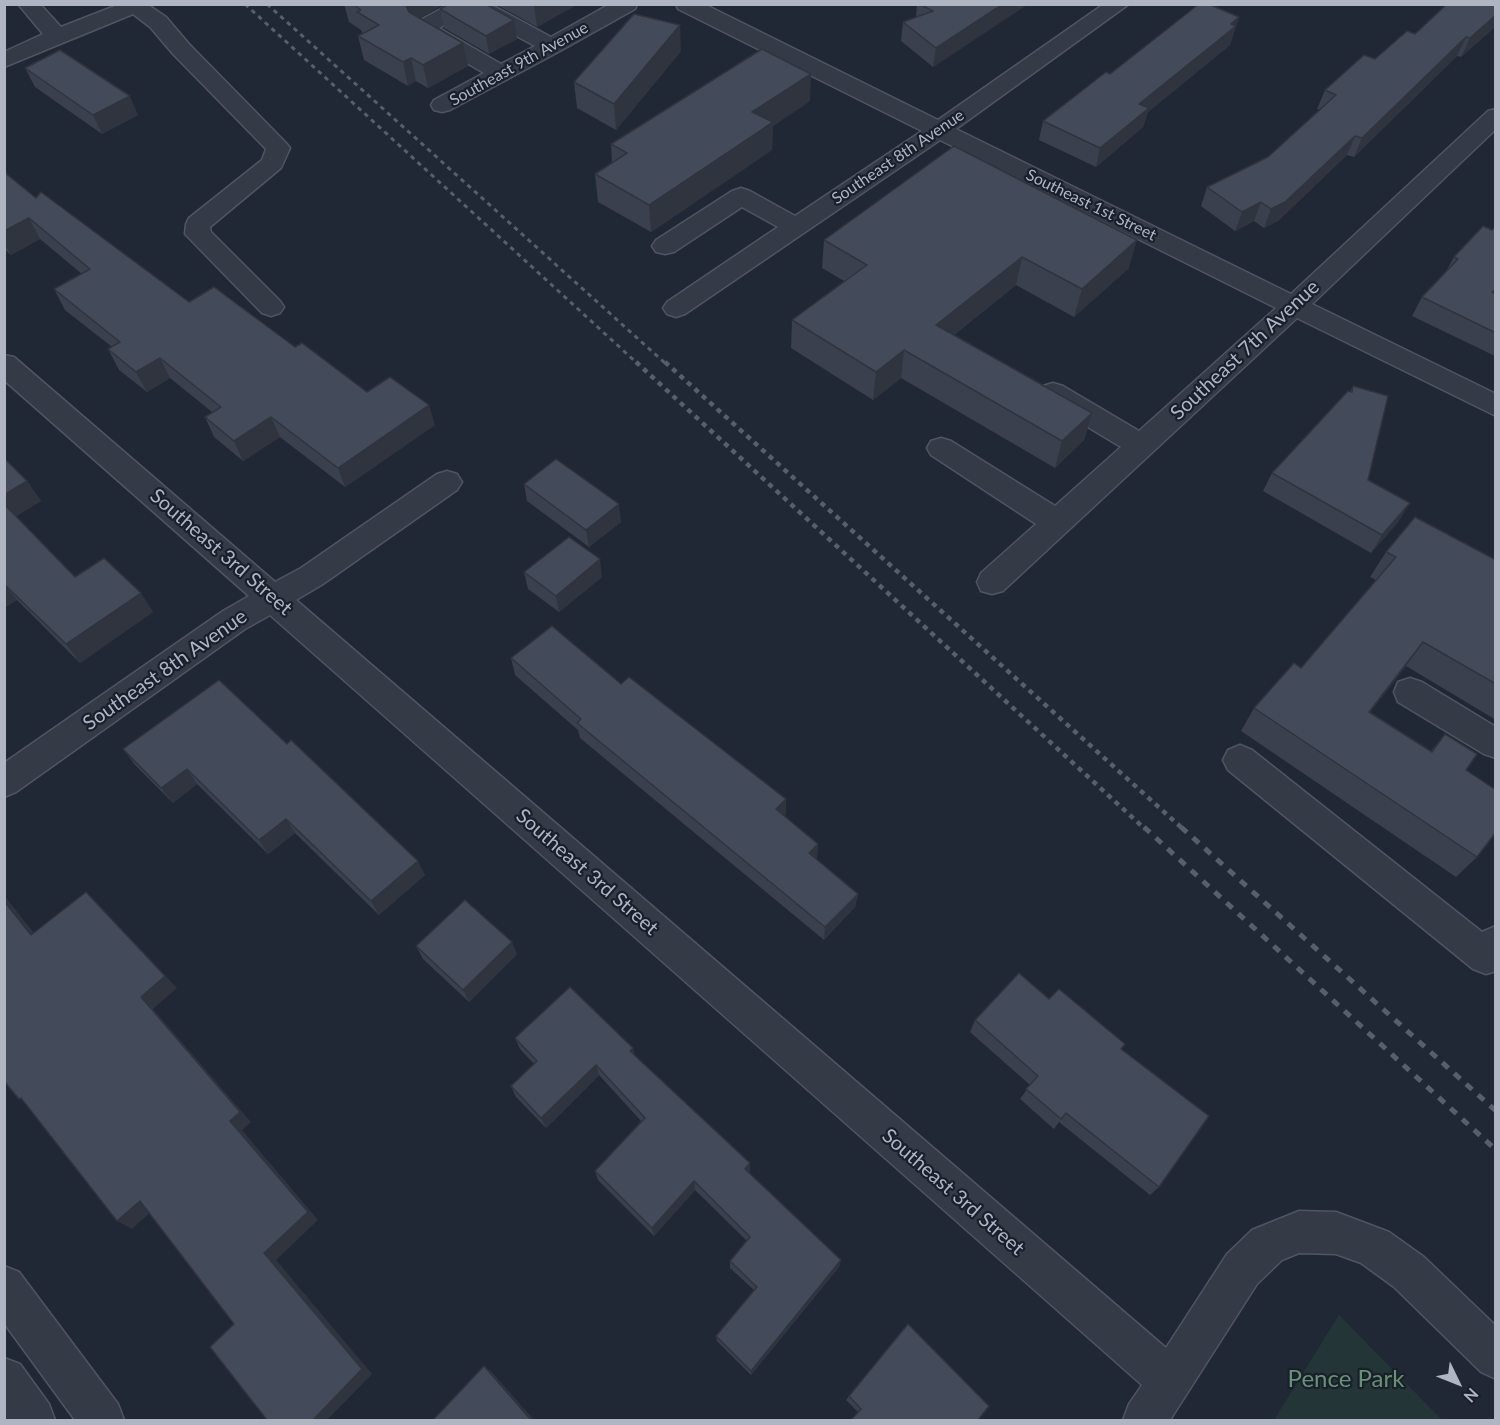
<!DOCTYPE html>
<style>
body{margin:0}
#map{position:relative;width:1500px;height:1425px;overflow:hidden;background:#212835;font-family:Lato,sans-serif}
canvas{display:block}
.frame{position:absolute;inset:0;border:6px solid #afb5c3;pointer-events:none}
.north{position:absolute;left:1428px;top:1353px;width:60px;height:60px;-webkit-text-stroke:4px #1a202b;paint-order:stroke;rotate:133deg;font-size:16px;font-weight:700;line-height:24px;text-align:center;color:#afb5c3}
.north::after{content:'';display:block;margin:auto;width:21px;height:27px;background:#afb5c3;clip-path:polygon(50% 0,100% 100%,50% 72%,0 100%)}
</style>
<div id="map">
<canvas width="1500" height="1425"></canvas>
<div class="frame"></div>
<div class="north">N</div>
</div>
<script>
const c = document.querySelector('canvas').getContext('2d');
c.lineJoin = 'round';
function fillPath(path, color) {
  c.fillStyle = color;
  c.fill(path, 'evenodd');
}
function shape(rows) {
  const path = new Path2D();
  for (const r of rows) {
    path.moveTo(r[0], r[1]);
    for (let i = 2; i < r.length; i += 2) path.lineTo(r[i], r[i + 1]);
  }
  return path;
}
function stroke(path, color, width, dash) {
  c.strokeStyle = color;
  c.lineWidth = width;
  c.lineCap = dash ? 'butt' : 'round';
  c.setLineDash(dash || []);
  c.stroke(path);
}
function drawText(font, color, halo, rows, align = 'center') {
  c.font = font + ' Lato,sans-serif';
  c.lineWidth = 4.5;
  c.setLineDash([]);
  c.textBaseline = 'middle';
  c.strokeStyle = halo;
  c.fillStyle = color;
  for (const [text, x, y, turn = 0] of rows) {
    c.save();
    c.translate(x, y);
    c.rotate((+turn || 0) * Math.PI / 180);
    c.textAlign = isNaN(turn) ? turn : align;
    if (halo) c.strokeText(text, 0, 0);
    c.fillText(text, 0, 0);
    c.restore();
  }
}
fillPath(shape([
 [1339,1315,1442,1420,1274,1420]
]), '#243537');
const minor = shape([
 [18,4,40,4,61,27,120,4,147,4,166,17,189,44,286,143,290,148,281,168,210,227,211,232,280,301,284,307,280,313,271,316,262,313,185,234,186,224,189,218,262,160,266,149,173,54,150,27,133,14,4,67,4,52,43,34,18,4],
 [450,4,490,4,551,37,610,4,637,4,635,9,560,51,450,110,442,112,434,110,431,105,434,100,484,73,415,33,412,28,415,23,450,4],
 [470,11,535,46,501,64,439,28,470,11],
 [676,4,704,4,938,120,1104,4,1129,4,956,129,1291,294,1488,111,1496,109,1496,129,1312,304,1496,394,1496,416,1297,318,1003,591,992,594,981,591,977,582,981,573,1036,524,931,455,927,448,931,441,941,438,951,441,1055,506,1121,447,1043,400,1039,393,1043,386,1053,383,1063,386,1139,431,1276,308,940,140,685,314,676,317,667,314,663,308,667,302,778,227,742,207,674,252,665,254,656,252,652,246,656,240,732,191,741,188,750,191,795,216,922,131,678,9,676,4],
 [4,355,14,357,275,582,301,568,437,474,447,471,457,474,462,482,457,490,323,584,296,600,1166,1348,1227,1254,1252,1230,1299,1211,1336,1212,1389,1232,1424,1257,1496,1326,1496,1379,1481,1372,1394,1287,1361,1263,1336,1254,1299,1253,1282,1260,1257,1284,1170,1420,1123,1420,1129,1404,1142,1385,270,615,245,629,16,792,4,797,4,763,223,611,249,596,4,380,4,355],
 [1410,678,1422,682,1496,727,1496,758,1484,754,1398,702,1394,692,1398,682,1410,678],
 [1240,745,1252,750,1482,932,1496,926,1496,971,1486,974,1473,969,1228,770,1223,760,1228,750,1240,745],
 [4,1266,19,1272,118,1404,124,1420,75,1420,4,1323,4,1266],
 [4,1358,20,1364,49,1404,55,1420,6,1420,4,1358]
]);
stroke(minor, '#4f5561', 3);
fillPath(minor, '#353b46');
stroke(shape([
 [245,4,638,364],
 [267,4,666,364]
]), '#575e6d', 3, [4.5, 4.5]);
stroke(shape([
 [636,362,1145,829],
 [665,362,1183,829]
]), '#575e6d', 4.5, [5, 5]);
stroke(shape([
 [1144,827,1496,1150],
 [1181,827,1496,1111]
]), '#575e6d', 5, [8, 8]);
fillPath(shape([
 [344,4,444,4,420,18,463,43,468,66,428,88,416,81,408,86,364,60,358,36,363,34,361,30,349,22],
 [495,4,578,4,537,27],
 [917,4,1028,4,933,67,901,41,903,22,916,18],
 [1496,4,1496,26,1461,57,1457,56,1354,157,1347,155,1278,221,1264,228,1254,221,1235,231,1201,206,1207,187,1268,157,1320,110,1317,109,1325,90,1415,34],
 [440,9,517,39,489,54,444,28],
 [1239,17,1230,45,1148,112,1143,127,1096,167,1039,140,1043,121],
 [681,51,616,130,577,108,574,82],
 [25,68,138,115,102,134,35,87],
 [810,101,773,126,772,150,651,232,598,202,595,174,612,163,611,144],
 [954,146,1129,268,1074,317,1016,285,954,335,1092,413,1084,440,1055,468,901,378,873,400,791,348,792,320,844,281,822,268,824,240],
 [4,168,8,175,36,198,189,302,295,347,367,392,435,425,345,487,280,437,243,461,214,437,205,417,212,412,170,378,147,392,119,370,108,349,112,347,65,310,54,289,82,274,40,239,11,255,4,249],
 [1496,226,1496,356,1495,356,1412,316,1422,297,1445,273,1454,257,1492,230],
 [1353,386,1368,480,1399,521,1371,553,1263,491,1272,473,1350,392],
 [4,458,27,481,41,501,16,516,75,577,153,612,80,663,17,600,4,608],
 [524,484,621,522,589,547,527,501],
 [1386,552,1496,560,1496,720,1406,666,1370,712,1431,751,1445,734,1466,770,1477,857,1456,877,1241,731,1254,708,1301,668,1376,580,1370,577],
 [524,572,602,577,559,612,528,589],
 [511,658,621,684,786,799,786,814,784,816,818,844,817,858,816,859,858,894,855,907,824,940,580,738,578,730,515,675],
 [219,680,425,875,379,915,295,833,268,854,197,784,173,803,135,765,123,749],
 [416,946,517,954,469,1002,423,959],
 [1049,999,1121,1049,1159,1187,1150,1195,1059,1122,1054,1129,1020,1099,1030,1085,970,1032,975,1020],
 [515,1038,635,1056,750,1172,749,1173,841,1260,839,1267,751,1375,717,1341,716,1336,754,1290,730,1268,730,1261,747,1241,695,1190,654,1236,598,1180,595,1171,641,1121,599,1075,546,1128,516,1097,511,1086,534,1064,520,1049],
 [849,1396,978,1420,858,1412,846,1400]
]), '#3a404d');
fillPath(shape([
 [405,4,444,4,414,21],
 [534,4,578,4,537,27],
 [1003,4,1028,4,933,67,936,48],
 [1496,15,1496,26,1461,57,1470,38],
 [1239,17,1230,45,1148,112,1143,127,1096,167,1100,148,1139,104],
 [514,20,517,39,489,54,486,36],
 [680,25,681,51,616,130,614,104],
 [1466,37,1457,56,1354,157,1362,138],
 [463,43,468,66,428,88,423,65],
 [411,58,416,81,408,86,403,62],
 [811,74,810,101,773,126,772,150,651,232,649,205,752,112],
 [130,96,138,115,102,134,93,115],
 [1355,136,1347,155,1278,221,1264,228,1271,209],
 [1261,202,1254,221,1235,231,1242,212],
 [29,218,40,239,11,255,4,243,4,231],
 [1137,240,1129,268,1074,317,1082,289],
 [1022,257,1016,285,931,353,936,325],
 [904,350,901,378,873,400,876,372],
 [160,358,170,378,147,392,136,372],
 [429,405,435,425,345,487,338,468],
 [1092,413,1084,440,1055,468,1062,441],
 [271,417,280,437,243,461,234,441],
 [27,481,41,501,13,518,4,506,4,495],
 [1410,503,1399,521,1371,553,1382,535],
 [619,504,621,522,589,547,586,530],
 [600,559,602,577,559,612,556,596],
 [4,584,17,600,4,608],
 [141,593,153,612,80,663,66,644],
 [1423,642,1406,666,1353,735,1369,712],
 [187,769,197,784,173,803,161,788],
 [786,799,786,814,775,824,776,809],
 [286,819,295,833,268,854,259,840],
 [818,844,817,858,808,867,809,853],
 [418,861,425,875,379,915,371,901],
 [86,892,177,988,153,1009,251,1122,242,1130,318,1220,276,1260,372,1374,327,1420,313,1420,264,1253,230,1121,141,997],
 [858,894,855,907,824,940,825,927],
 [4,895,46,948,31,935,4,901],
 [512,942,517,954,469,1002,463,990],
 [633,1048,636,1059,630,1051],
 [596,1065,599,1075,546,1128,541,1118],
 [750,1163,750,1172,745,1177,745,1169],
 [694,1181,695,1190,654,1236,652,1228],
 [140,1201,154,1209,132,1229,117,1221],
 [841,1260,839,1267,751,1375,751,1371],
 [484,1366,491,1371,534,1420,531,1420]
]), '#2f343f');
const building = shape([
 [353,4,405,4,409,12,463,43,423,65,411,58,403,62,358,36,379,25,357,12,361,10,353,4],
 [449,4,485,4,514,20,486,36,440,9,449,4],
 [919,4,1003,4,936,48,903,22,933,11,919,4],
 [1199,4,1208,4,1239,17,1231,24,1236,26,1139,104,1149,108,1100,148,1043,121,1106,72,1110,74,1199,4],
 [1447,4,1496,4,1496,15,1470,38,1466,37,1362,138,1355,136,1285,202,1271,209,1261,202,1242,212,1207,187,1268,157,1336,95,1325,90,1364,55,1375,59,1407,31,1415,34,1447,4],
 [634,14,680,25,614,104,574,82,634,14],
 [762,49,811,74,752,112,773,122,649,205,595,174,627,153,611,144,762,49],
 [60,50,130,96,93,115,25,68,60,50],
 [954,146,1137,240,1082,289,1022,257,936,325,1092,413,1062,441,904,350,876,372,792,320,867,265,824,240,954,146],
 [4,172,36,198,41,192,189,302,214,287,295,347,302,343,367,392,390,377,429,405,338,468,271,417,234,441,205,417,221,407,160,358,136,372,108,349,120,342,54,289,90,269,29,218,4,231,4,172],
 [1483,226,1492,230,1496,226,1496,289,1492,292,1496,294,1496,333,1422,297,1458,259,1454,257,1483,226],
 [1353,386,1388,396,1368,480,1410,503,1382,535,1272,473,1348,391,1352,392,1353,386],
 [4,458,27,481,4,495,4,458],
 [556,459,619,504,586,530,524,484,556,459],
 [4,504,75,577,104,558,141,593,66,644,4,584,4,504],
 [1415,517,1496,560,1496,684,1423,642,1369,712,1432,752,1445,734,1477,754,1466,770,1496,790,1496,832,1477,857,1254,708,1294,663,1301,668,1396,557,1386,552,1415,517],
 [569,537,600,559,556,596,524,572,569,537],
 [552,626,621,684,629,677,786,799,776,809,818,844,809,853,858,894,825,927,577,723,581,719,511,658,552,626],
 [219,680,287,744,291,740,418,861,371,901,286,819,259,840,187,769,161,788,123,749,219,680],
 [86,892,165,976,141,997,240,1112,230,1121,308,1212,264,1253,362,1369,313,1420,267,1420,210,1347,234,1324,140,1201,117,1221,21,1098,19,1099,4,1081,4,901,31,935,86,892],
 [465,900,512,942,463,990,416,946,465,900],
 [1019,973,1049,999,1059,989,1125,1044,1121,1049,1209,1116,1159,1187,1066,1113,1061,1119,1026,1089,1038,1076,975,1020,1019,973],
 [570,987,633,1048,630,1051,750,1163,745,1169,841,1260,751,1371,716,1336,757,1287,730,1261,750,1237,694,1181,652,1228,595,1171,645,1118,596,1065,541,1118,511,1086,537,1061,515,1038,570,987],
 [908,1324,989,1406,978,1420,851,1420,861,1409,849,1396,908,1324],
 [484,1366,531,1420,433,1420,484,1366]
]);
fillPath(building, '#434b5a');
stroke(building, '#2f343f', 1.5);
drawText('16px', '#afb5c3', '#1a202b', [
 ["Southeast 9th Avenue",519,64,-29],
 ["Southeast 8th Avenue",898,157,-34],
 ["Southeast 1st Street",1091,205,26]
]);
drawText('20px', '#afb5c3', '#1a202b', [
 ["Southeast 7th Avenue",1245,350,-43],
 ["Southeast 3rd Street",221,552,41],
 ["Southeast 8th Avenue",165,670,-35],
 ["Southeast 3rd Street",587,872,41],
 ["Southeast 3rd Street",953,1192,41]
]);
drawText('24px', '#689175', '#1a202b', [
 ["Pence Park",1346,1379]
]);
</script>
